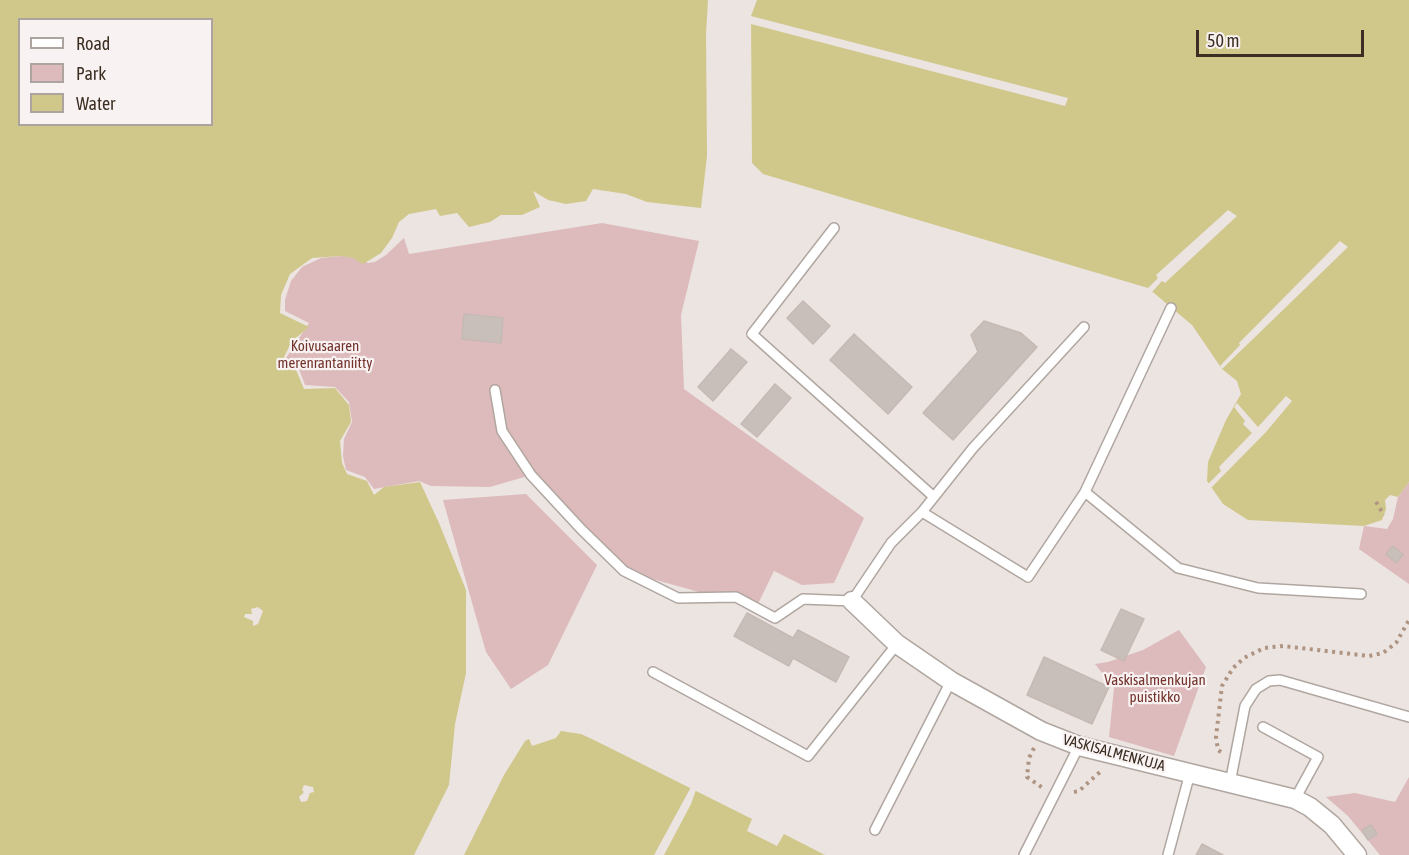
<!DOCTYPE html>
<style>
body{margin:0}
#map{position:relative;width:1409px;height:855px;overflow:hidden;background:#ece4e1;font-family:"Asap Condensed",sans-serif}
canvas{display:block}
.legend{position:absolute;left:18px;top:18px;width:195px;height:108px;box-sizing:border-box;background:#f8f3f2;border:2px solid #ada49f;margin:0;padding:8px 10px;list-style:none;font-size:18px;color:#3c2e22}
.legend li{display:flex;align-items:center;gap:12px;height:30px}
.legend b{width:30px;border:2px solid #ada49f}
.scale{position:absolute;left:1196px;top:30px;width:168px;height:27px;box-sizing:border-box;border:3px solid #3c2e22;border-top:0;padding-left:8px;font-size:18px;line-height:21px;white-space:nowrap;color:#3c2e22;-webkit-text-stroke:4px #f8f3f2;paint-order:stroke}
</style>
<div id="map">
<canvas width="1409" height="855"></canvas>
<ul class="legend">
<li><b style="height:8px;background:#fff"></b>Road</li>
<li><b style="height:16px;background:#ddbabb"></b>Park</li>
<li><b style="height:16px;background:#d0c78a"></b>Water</li>
</ul>
<div class="scale">50 m</div>
</div>
<script>
const c = document.querySelector('canvas').getContext('2d');
c.lineJoin = 'round';
function fillPath(path, color) {
  c.fillStyle = color;
  c.fill(path, 'evenodd');
}
function shape(rows) {
  const path = new Path2D();
  for (const r of rows) {
    path.moveTo(r[0], r[1]);
    for (let i = 2; i < r.length; i += 2) path.lineTo(r[i], r[i + 1]);
  }
  return path;
}
function stroke(path, color, width, dash) {
  c.strokeStyle = color;
  c.lineWidth = width;
  c.lineCap = dash ? 'butt' : 'round';
  c.setLineDash(dash || []);
  c.stroke(path);
}
function drawText(font, color, halo, rows, align = 'center') {
  c.font = font + ' "Asap Condensed",sans-serif';
  c.lineWidth = 4.5;
  c.setLineDash([]);
  c.textBaseline = 'middle';
  c.strokeStyle = halo;
  c.fillStyle = color;
  for (const [text, x, y, turn = 0] of rows) {
    c.save();
    c.translate(x, y);
    c.rotate((+turn || 0) * Math.PI / 180);
    c.textAlign = isNaN(turn) ? turn : align;
    if (halo) c.strokeText(text, 0, 0);
    c.fillText(text, 0, 0);
    c.restore();
  }
}
fillPath(shape([
 [602,223,699,241,681,315,684,389,864,518,834,583,802,585,774,571,756,608,624,571,531,475,490,487,431,486,419,481,374,489,365,477,346,470,343,456,344,439,352,422,349,402,335,387,305,385,298,366,286,358,309,323,285,311,285,300,291,281,302,267,321,258,341,256,355,257,368,263,375,262,386,255,404,238,409,254],
 [1409,482,1409,584,1359,549,1364,526,1387,529,1393,519,1398,497],
 [526,494,597,565,548,665,511,689,486,652,443,500],
 [1179,630,1206,667,1174,756,1109,737,1114,688,1095,664,1108,662,1143,650],
 [1409,777,1409,855,1380,855,1348,816,1326,797,1355,793,1395,802]
]), '#ddbabb');
fillPath(shape([
 [0,0,708,0,706,34,707,156,701,208,647,202,626,194,593,189,586,201,566,204,548,200,533,191,540,207,522,215,501,215,490,222,469,227,457,213,440,216,436,209,409,214,399,222,392,238,381,253,363,264,353,258,341,256,312,258,290,274,281,295,280,313,309,327,292,341,282,361,294,365,304,389,335,388,349,405,351,422,340,441,342,463,347,474,367,481,374,495,384,487,420,482,439,523,466,590,466,673,455,724,449,785,414,855,0,855],
 [20,20,212,20,212,124,20,124],
 [258,607,263,611,258,624,253,626,253,621,244,617,245,614,252,614,251,609],
 [304,785,313,787,314,792,310,793,307,801,301,802,299,797,304,792,302,790],
 [757,0,1409,0,1409,482,1398,497,1390,495,1385,500,1386,509,1382,520,1364,526,1248,520,1223,504,1207,481,1208,462,1226,420,1241,394,1237,381,1222,369,1192,325,1148,288,763,174,752,163,751,16],
 [561,731,581,734,594,740,752,819,747,831,777,846,784,834,825,855,464,855,504,775,525,741,529,739,532,746,556,738]
]), '#d0c78a');
fillPath(shape([
 [751,16,1068,98,1065,106,751,24],
 [1228,210,1237,216,1165,283,1162,281,1152,292,1148,288,1158,278,1156,275],
 [1340,241,1348,247,1222,369,1220,366,1240,345,1239,343],
 [1286,396,1292,401,1266,432,1210,489,1207,485,1221,471,1219,467,1252,433,1243,424,1245,421,1234,407,1237,403,1258,427],
 [691,787,696,790,691,804,664,855,654,855]
]), '#ece4e1');
const building = shape([
 [803,301,830,326,813,344,787,318,803,301],
 [464,314,503,318,501,343,462,339,464,314],
 [984,321,1021,333,1037,347,953,440,923,413,978,352,971,335,984,321],
 [854,334,912,387,888,414,830,360,854,334],
 [731,349,747,362,713,401,698,387,731,349],
 [775,384,791,398,757,437,741,424,775,384],
 [1393,546,1403,554,1396,563,1386,554,1393,546],
 [1121,609,1144,619,1124,661,1101,650,1121,609],
 [747,613,793,638,798,630,849,657,836,682,793,658,789,666,734,636,747,613],
 [1044,657,1109,687,1092,724,1027,695,1044,657],
 [1371,825,1377,834,1368,840,1362,830,1371,825],
 [1202,844,1223,855,1196,855,1202,844]
]);
fillPath(building, '#c9bfba');
stroke(building, '#c5b9b4', 1.5);
const lane = shape([
 [834,228,752,334,934,497],
 [495,390,502,431,531,475,581,529,624,571,678,598,736,597,775,618,803,599,852,601,891,543,922,512,973,448,1084,327],
 [1085,492,1178,568,1258,588,1361,594],
 [922,512,1028,577,1085,492,1171,308],
 [653,672,808,756,897,644],
 [1263,727,1318,757,1295,799],
 [1230,783,1245,706,1256,689,1269,681,1280,680,1409,717],
 [875,830,951,681],
 [1024,855,1079,746],
 [1168,855,1190,773]
]);
const street = shape([
 [852,601,897,644,951,681,1041,731,1079,746,1295,799,1310,807,1332,825,1357,855]
]);
stroke(lane, '#b0a6a0', 12);
stroke(street, '#b0a6a0', 21);
stroke(shape([
 [1376,502,1384,515],
 [1034,748,1029,758,1027,777,1043,788],
 [1221,752,1218,750,1216,737,1222,686,1233,668,1244,658,1264,648,1283,646,1369,656,1383,653,1396,643,1409,620],
 [1074,792,1079,791,1100,772]
]), '#af9482', 4, [3, 4.5]);
stroke(lane, '#fff', 9);
stroke(street, '#fff', 18);
drawText('15px', '#73332c', '#f8f3f2', [
 ["Koivusaaren",325,346],
 ["merenrantaniitty",325,363],
 ["Vaskisalmenkujan",1155,680],
 ["puistikko",1155,697]
]);
drawText('15px', '#3c2e22', '#f8f3f2', [
 ["VASKISALMENKUJA",1114,753,15]
]);
</script>
